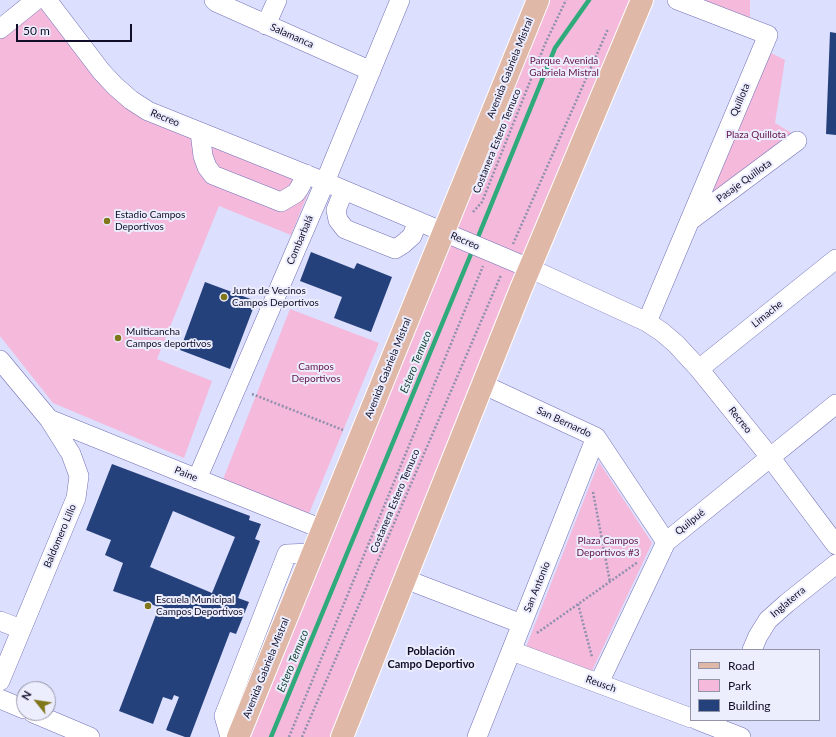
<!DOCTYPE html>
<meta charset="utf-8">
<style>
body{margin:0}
#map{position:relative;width:836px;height:737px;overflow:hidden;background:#dddffe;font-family:Lato,sans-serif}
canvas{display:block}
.legend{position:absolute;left:690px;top:649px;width:130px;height:72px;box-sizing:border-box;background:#ecedfd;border:1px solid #9494a8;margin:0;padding:5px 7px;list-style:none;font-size:12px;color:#100e28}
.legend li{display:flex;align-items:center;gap:8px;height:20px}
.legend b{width:20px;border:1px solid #9494a8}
.north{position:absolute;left:16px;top:681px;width:40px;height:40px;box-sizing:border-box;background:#ecedfd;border:1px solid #9494a8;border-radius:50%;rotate:300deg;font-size:11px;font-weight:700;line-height:16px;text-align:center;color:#100e28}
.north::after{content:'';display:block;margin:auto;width:14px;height:18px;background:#80761a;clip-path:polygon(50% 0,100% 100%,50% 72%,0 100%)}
.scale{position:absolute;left:16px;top:24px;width:116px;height:18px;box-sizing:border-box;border:2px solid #100e28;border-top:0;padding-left:5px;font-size:12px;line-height:14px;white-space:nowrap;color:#100e28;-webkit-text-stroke:3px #ecedfd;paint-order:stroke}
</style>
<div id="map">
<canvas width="836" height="737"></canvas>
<ul class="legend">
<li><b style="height:5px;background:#e0b8a7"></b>Road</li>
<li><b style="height:11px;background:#f4b9db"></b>Park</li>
<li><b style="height:11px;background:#25417c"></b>Building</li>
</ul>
<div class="north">N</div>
<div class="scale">50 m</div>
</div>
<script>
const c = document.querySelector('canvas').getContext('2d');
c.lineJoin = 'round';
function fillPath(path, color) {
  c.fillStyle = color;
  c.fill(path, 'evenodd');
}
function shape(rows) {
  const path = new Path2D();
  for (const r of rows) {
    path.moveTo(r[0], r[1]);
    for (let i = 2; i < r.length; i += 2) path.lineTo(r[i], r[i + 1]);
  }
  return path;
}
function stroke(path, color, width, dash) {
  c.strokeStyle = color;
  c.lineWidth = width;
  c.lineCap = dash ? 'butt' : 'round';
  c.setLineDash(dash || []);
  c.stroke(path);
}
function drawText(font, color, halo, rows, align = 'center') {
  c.font = font + ' Lato,sans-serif';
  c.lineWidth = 4;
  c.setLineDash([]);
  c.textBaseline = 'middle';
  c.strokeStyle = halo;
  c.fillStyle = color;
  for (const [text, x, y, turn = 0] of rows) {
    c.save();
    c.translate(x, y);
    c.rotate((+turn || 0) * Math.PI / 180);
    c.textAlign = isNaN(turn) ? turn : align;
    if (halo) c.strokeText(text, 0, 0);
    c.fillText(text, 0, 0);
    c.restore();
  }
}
fillPath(shape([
 [549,0,634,0,333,737,251,737,378,421,439,265],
 [702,0,750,0,750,18],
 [39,6,106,91,147,119,311,186,291,235,219,206,157,359,212,381,184,458,53,403,0,336,0,38],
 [769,52,785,60,775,123,793,134,704,198],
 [290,309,379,343,308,516,222,482],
 [599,462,652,543,592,671,526,647]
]), '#f4b9db');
stroke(shape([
 [476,242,555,48,589,0],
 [271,737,473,249]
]), '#2eaa7b', 4.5);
fillPath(shape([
 [830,32,836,33,836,135,826,134],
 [311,252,354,269,357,263,392,277,371,332,334,318,342,297,300,281],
 [205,282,256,301,230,369,180,350],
 [112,464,250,516,249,520,261,524,255,539,260,541,238,598,249,602,236,634,230,632,190,737,185,737,166,730,179,697,174,695,172,700,163,697,153,724,119,711,159,607,113,591,123,563,105,555,111,540,86,530],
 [173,511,235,537,212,593,150,567]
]), '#25417c');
const minor = shape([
 [47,0,101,71,115,86,131,100,148,111,325,182,529,268,647,322,662,332,676,344,699,369,770,457,836,545],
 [214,0,216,2,371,71],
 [266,25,277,0],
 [0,29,36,0],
 [200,132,203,156,207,167,213,175,281,202,296,193,300,187,306,174],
 [344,190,336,210,338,220,345,229,395,249,403,244,412,236,418,221],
 [691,220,797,141],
 [647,322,768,35,677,0],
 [0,360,49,419,71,454,79,476,76,498,0,681],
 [699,369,836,259],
 [482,384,596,437,666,542],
 [49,419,322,529],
 [197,479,325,182,400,0],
 [405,579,522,624],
 [0,621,21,629],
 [752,650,758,636,768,620,787,603,836,564],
 [512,651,691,718],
 [599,683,666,542,836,404],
 [0,699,24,709],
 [33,713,90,737],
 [697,720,741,737],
 [230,737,224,716,287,554,312,553],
 [477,737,596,437]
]);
const major = shape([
 [238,737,538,0],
 [342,737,520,291,642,0]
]);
stroke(minor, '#7271b7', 20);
stroke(major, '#fff', 24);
stroke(shape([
 [473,212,482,202,545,44,566,0],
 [513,244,608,29],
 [252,394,343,430],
 [593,492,610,582],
 [578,604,592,657],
 [537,633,638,562],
 [289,737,483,266],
 [302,737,501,275]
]), '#8f90ad', 2.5, [2, 2]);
stroke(minor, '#fff', 19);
stroke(major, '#e0b8a7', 22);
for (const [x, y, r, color] of [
 [107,221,4,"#80761a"],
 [224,297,4,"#80761a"],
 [118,338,4,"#80761a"],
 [148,606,4,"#80761a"]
]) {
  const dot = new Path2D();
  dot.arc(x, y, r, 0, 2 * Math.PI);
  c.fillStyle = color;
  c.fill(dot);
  stroke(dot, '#ecedfd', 1.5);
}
drawText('10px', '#100e28', '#ecedfd', [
 ["Salamanca",292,36,24],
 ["Avenida Gabriela Mistral",510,68,-68],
 ["Quillota",740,100,-67],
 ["Recreo",165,118,22],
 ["Costanera Estero Temuco",497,141,-68],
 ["Pasaje Quillota",744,181,-36],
 ["Combarbalá",300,240,-67],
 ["Recreo",465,241,23],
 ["Limache",767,314,-39],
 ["Avenida Gabriela Mistral",388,368,-68],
 ["Recreo",740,420,51],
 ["San Bernardo",564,422,25],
 ["Paine",186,474,22],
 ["Costanera Estero Temuco",395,501,-67],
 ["Quilpué",690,522,-39],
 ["Baldomero Lillo",60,536,-67],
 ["San Antonio",537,587,-68],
 ["Inglaterra",788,602,-40],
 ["Avenida Gabriela Mistral",266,668,-68],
 ["Reusch",601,684,20]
]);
drawText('10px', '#62144a', '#ecedfd', [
 ["Parque Avenida",564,61],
 ["Gabriela Mistral",564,73],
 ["Plaza Quillota",756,135],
 ["Campos",316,367],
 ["Deportivos",316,379],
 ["Plaza Campos",608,541],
 ["Deportivos #3",608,553]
]);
drawText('10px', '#100e28', '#ecedfd', [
 ["Estadio Campos",115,215],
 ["Deportivos",115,227],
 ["Junta de Vecinos",232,291],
 ["Campos Deportivos",232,303],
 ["Multicancha",126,332],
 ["Campos deportivos",126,344],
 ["Escuela Municipal",156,600],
 ["Campos Deportivos",156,612]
], 'left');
drawText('italic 11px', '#134431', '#ecedfd', [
 ["Estero Temuco",416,362,-68],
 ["Estero Temuco",293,661,-68]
]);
drawText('bold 11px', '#100e28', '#ecedfd', [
 ["Población",431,651],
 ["Campo Deportivo",431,664]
]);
</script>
